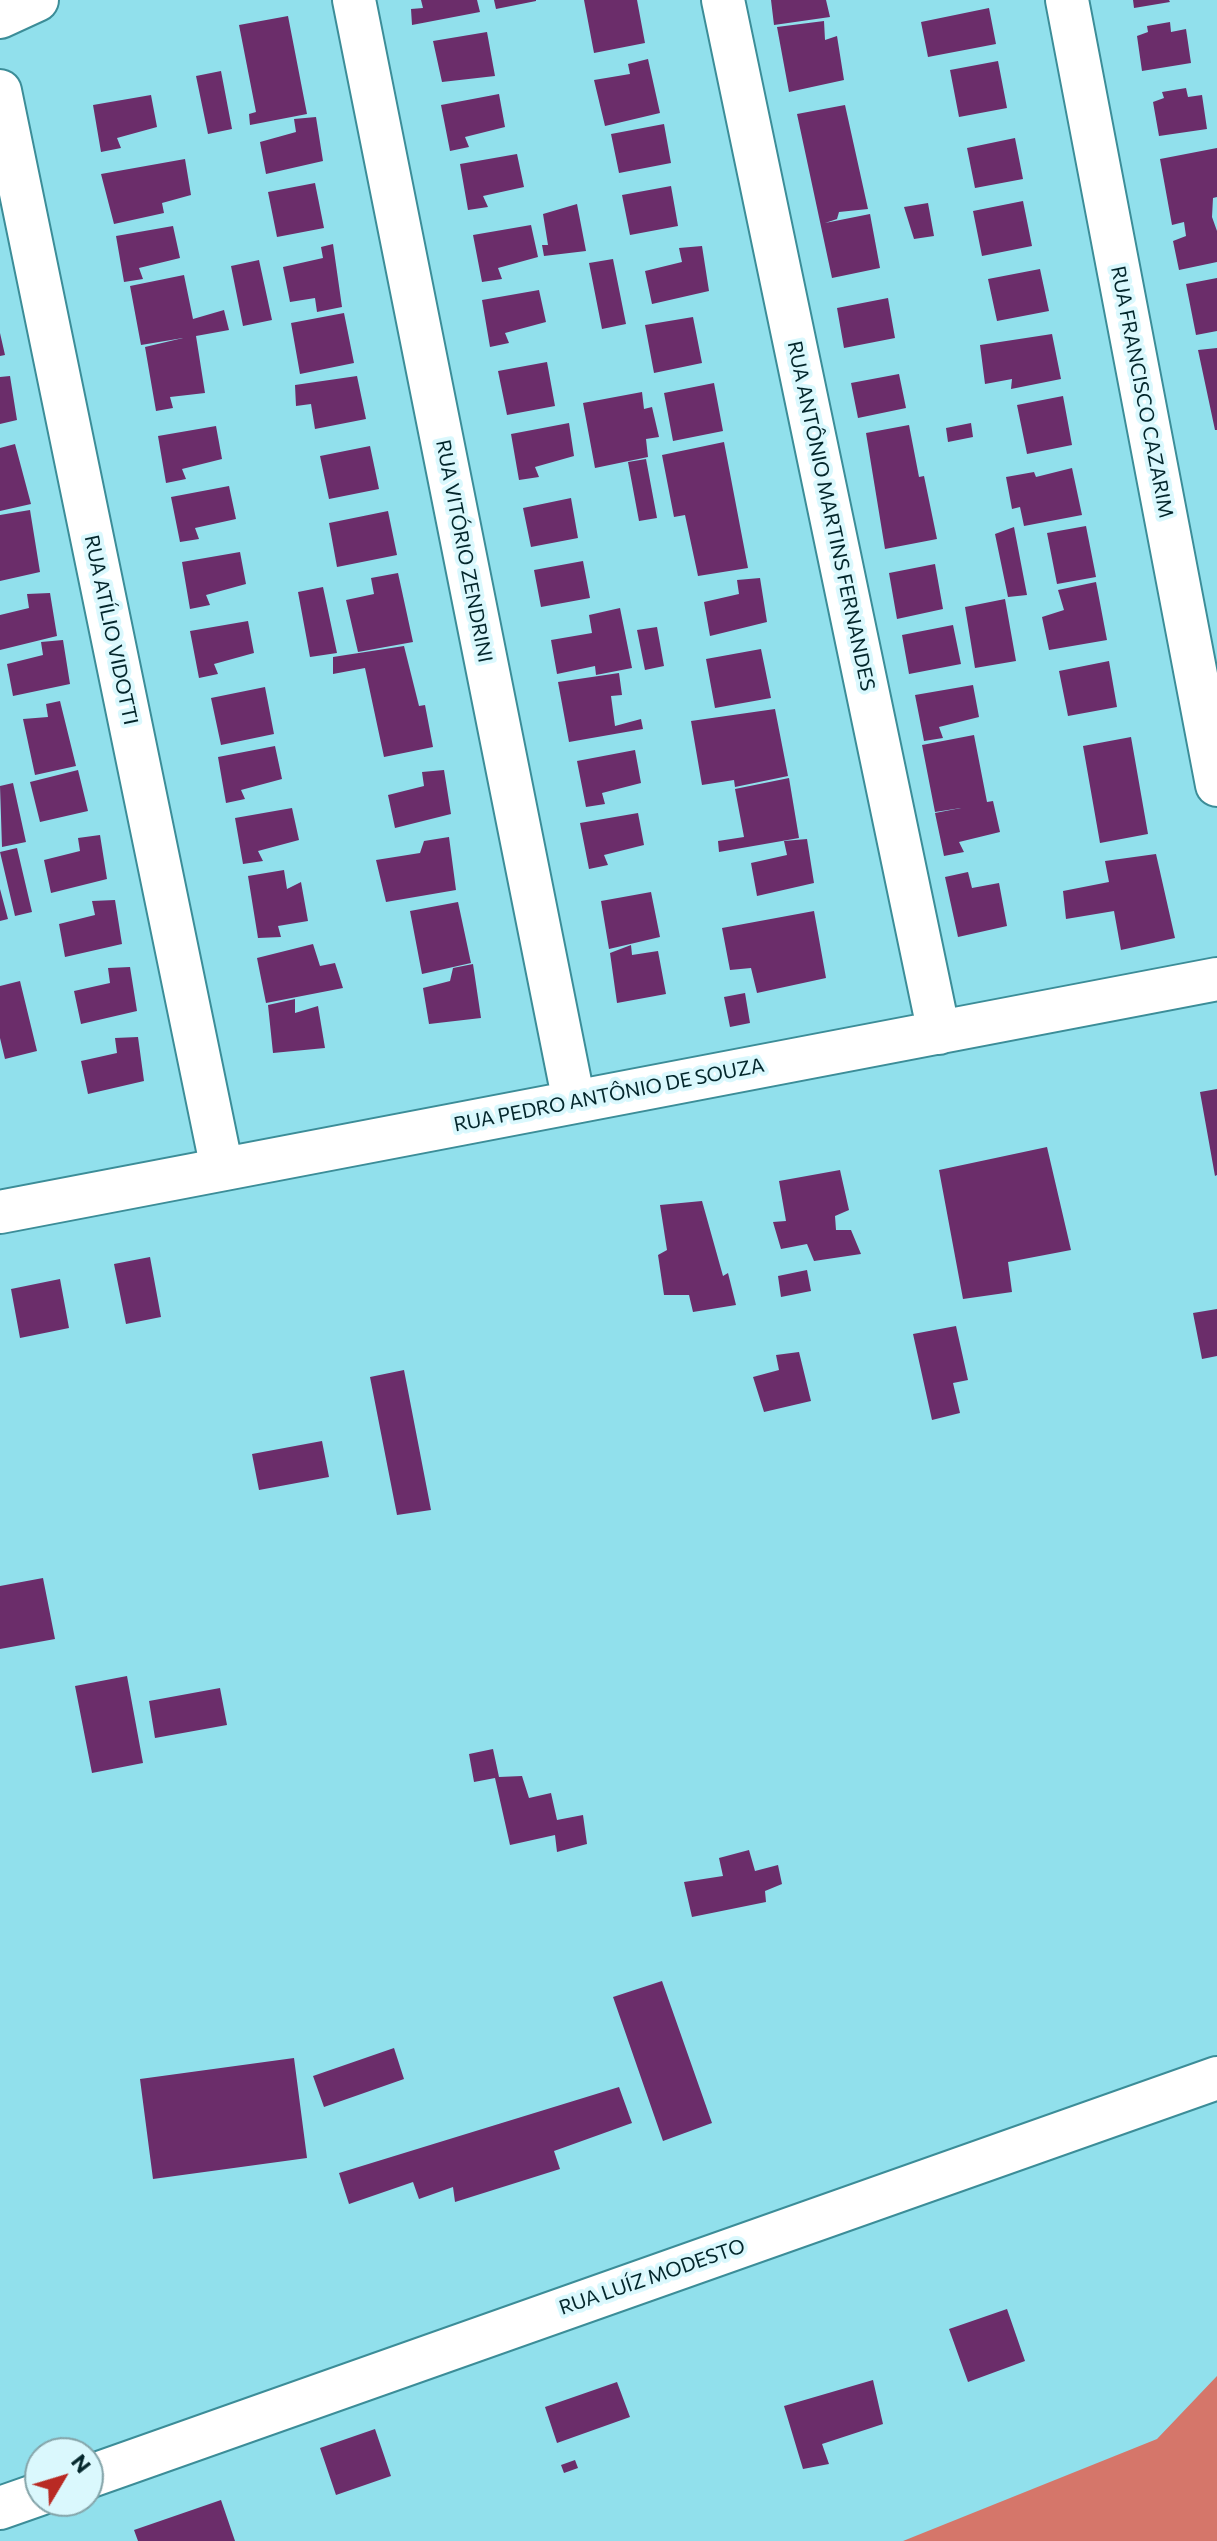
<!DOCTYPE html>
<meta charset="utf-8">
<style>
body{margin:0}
#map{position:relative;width:1217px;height:2541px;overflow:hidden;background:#91e0ec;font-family:Commissioner,sans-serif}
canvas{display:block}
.north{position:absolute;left:24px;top:2437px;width:80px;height:80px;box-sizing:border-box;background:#daf8fd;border:2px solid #84a4a9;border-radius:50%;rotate:52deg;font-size:22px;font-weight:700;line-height:32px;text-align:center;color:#03262b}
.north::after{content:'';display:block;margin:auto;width:28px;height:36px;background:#b92a24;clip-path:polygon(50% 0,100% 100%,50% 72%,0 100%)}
</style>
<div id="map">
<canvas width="1217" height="2541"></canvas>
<div class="north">N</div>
</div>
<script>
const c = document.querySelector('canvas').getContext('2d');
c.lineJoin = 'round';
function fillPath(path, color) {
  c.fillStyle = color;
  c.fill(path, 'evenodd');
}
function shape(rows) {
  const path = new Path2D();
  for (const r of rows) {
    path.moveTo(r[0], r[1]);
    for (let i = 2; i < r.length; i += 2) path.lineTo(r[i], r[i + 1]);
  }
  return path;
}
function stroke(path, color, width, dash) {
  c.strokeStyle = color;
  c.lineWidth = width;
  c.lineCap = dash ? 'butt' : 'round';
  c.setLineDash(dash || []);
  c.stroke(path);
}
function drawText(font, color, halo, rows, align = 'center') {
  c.font = font + ' Commissioner,sans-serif';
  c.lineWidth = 8;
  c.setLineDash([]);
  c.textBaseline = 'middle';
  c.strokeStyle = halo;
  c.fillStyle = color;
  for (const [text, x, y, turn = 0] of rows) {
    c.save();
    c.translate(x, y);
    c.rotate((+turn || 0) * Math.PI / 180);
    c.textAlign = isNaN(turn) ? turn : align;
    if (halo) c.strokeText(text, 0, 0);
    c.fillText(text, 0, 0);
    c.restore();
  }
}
fillPath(shape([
 [1217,2376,1217,2541,903,2541,1157,2439]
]), '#d5766a');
fillPath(shape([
 [421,0,477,0,480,12,412,25,411,9,423,8],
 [494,0,536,0,536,1,496,9],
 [584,0,637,0,645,43,594,53],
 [771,0,826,0,830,17,774,25],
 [1133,0,1169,0,1170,2,1134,8],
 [989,8,996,44,928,57,921,22],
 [288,16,307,114,250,125,249,114,256,112,239,25],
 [824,21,825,40,837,36,844,80,789,92,777,27],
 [1170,22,1171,32,1186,29,1191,63,1142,71,1137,36,1148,32,1147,26],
 [487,32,495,76,442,82,433,41],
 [648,59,660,113,605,126,594,80,630,74,628,64],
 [998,61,1007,108,959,117,950,70],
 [221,71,232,129,208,134,196,76],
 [1186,88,1188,97,1202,95,1207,129,1159,136,1153,102,1164,98,1162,92],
 [499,94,505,127,465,137,469,147,450,151,441,105],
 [151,95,157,127,117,138,121,148,101,152,93,105],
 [845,105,868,209,839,212,837,219,825,223,870,214,880,268,832,278,797,114],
 [316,117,323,161,266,174,260,142,296,132,294,119],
 [664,124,671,163,619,173,611,134],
 [1015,138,1023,179,975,188,967,148],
 [1217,148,1217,197,1213,198,1212,217,1217,231,1217,262,1179,270,1173,241,1186,236,1184,222,1172,225,1160,159],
 [517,154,524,187,483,196,488,207,468,210,460,164],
 [185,159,191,195,162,203,164,213,114,224,101,174],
 [315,183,324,228,277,237,268,192],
 [671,186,678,226,630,235,622,195],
 [1023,201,1032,246,982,256,973,211],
 [928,203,934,236,914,239,904,207],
 [577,204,586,251,544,256,542,245,548,245,543,214],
 [531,225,538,257,498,268,502,279,482,282,473,235],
 [173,226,180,258,139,268,143,279,124,282,116,236],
 [333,244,342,307,317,312,315,298,290,302,283,267,323,258,321,247],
 [702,246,709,291,652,304,645,271,682,262,679,248],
 [613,259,626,324,602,329,589,263],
 [259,260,272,320,243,326,231,266],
 [1040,269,1049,311,997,321,988,279],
 [184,275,193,319,224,310,229,330,196,336,205,393,170,397,173,408,156,411,145,347,183,338,141,345,130,286],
 [1217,278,1217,331,1196,335,1186,284],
 [539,290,546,322,505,333,509,343,490,347,482,300],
 [888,298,895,338,844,348,837,308],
 [344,313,354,363,300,374,291,323],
 [693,317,702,363,654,373,645,325],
 [0,333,5,355,0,356],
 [1052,334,1061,379,1011,389,1012,379,985,384,980,345],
 [1217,348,1217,430,1215,430,1198,350],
 [547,362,555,406,507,415,498,371],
 [899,374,906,408,858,418,851,383],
 [10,376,17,420,0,424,0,377],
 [357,376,366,419,315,429,311,404,296,406,295,385],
 [714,383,723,431,673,441,664,393],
 [642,392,644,409,652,407,659,437,646,439,648,457,595,468,583,403],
 [1063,396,1072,445,1027,454,1017,405],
 [569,423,574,456,535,467,539,477,519,480,511,434],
 [971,423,973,437,948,442,946,428],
 [909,425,919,477,924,476,937,539,885,549,866,433],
 [216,426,222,459,182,469,186,479,166,483,158,436],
 [724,442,748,568,698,576,685,515,674,517,662,455],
 [15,444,31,504,0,511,0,448],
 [370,446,379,489,329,499,320,456],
 [646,459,657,518,639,521,628,462],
 [1072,468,1082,515,1024,526,1020,507,1012,509,1006,477,1034,472,1036,477],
 [229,486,236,519,195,528,199,539,180,542,171,497],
 [571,498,578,538,531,547,523,508],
 [30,510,40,572,0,581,0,515],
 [388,511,397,555,337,567,329,523],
 [1086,526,1096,577,1057,584,1047,533],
 [1014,527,1027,595,1008,597,995,534],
 [240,552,246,584,206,595,210,605,190,609,182,562],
 [583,561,590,598,541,607,534,570],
 [935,564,943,609,897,619,889,573],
 [398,573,413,642,358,652,346,600,374,594,371,578],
 [760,578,767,622,710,636,704,602,739,594,737,580],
 [1096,582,1107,640,1049,650,1042,617,1064,610,1058,590],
 [323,587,337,653,310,657,298,592],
 [50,593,57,636,0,650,0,615,29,608,27,594],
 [1005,599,1016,661,975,668,965,607],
 [620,608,632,668,596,675,595,666,557,674,551,640,592,633,589,615],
 [248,621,254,653,214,664,218,674,199,678,190,631],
 [953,625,961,664,909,674,902,635],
 [657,627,664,666,645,670,637,630],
 [63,640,70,684,13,696,7,664,43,655,41,642],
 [404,646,419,706,425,705,433,747,384,757,365,668,333,674,333,657],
 [761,649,771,698,715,708,706,659],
 [1109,661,1117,707,1068,716,1059,671],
 [619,673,622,695,611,696,615,726,641,719,643,729,569,742,558,682],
 [973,685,979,717,939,727,943,738,924,741,915,695],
 [265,687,274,734,221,745,211,698],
 [60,701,76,766,35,775,23,719,48,717,46,704],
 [775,709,788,776,735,787,734,780,702,785,691,721],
 [974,735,987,802,993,801,1000,832,959,842,964,852,944,856,935,813,961,808,935,812,922,745],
 [1131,737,1148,834,1100,843,1083,746],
 [275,746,282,779,241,790,245,799,226,803,218,757],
 [635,750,641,783,602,793,605,804,586,807,577,761],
 [78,770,88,811,40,822,30,782],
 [444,770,451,814,395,828,388,795,424,786,422,772],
 [789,778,799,838,719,852,718,841,744,837,735,789],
 [13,783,26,842,2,847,0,786],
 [292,808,299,840,258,851,263,861,243,864,235,818],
 [638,813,644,845,604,855,608,865,589,869,580,823],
 [100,835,107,879,51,893,44,860,80,851,78,838],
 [449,837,456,890,386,902,376,860,420,853,424,841],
 [807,839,814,883,757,896,751,863,787,855,784,841],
 [17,848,32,912,15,916,0,852],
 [1156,854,1175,938,1121,950,1114,911,1066,919,1063,891,1109,882,1105,861],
 [284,870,287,889,301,882,308,921,278,926,281,937,258,938,248,876],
 [968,872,972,888,999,883,1007,926,958,937,945,877],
 [0,889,8,919,0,921],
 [651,892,660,937,609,949,601,901],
 [115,900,122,944,65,957,59,924,95,915,92,901],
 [458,902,471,963,422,974,410,911],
 [814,911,826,978,757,993,751,968,730,970,722,928],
 [313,944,320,966,335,963,343,988,266,1003,257,958],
 [631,945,632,955,658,951,666,994,617,1003,610,953],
 [473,964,481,1018,429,1024,423,988,450,981,453,968],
 [130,967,137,1011,81,1024,74,991,110,983,108,968],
 [20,981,37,1051,5,1059,0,1038,0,986],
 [745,993,750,1023,730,1027,724,997],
 [295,999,295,1013,318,1006,325,1048,273,1053,268,1005],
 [138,1037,144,1081,88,1094,81,1061,117,1053,115,1038],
 [1217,1089,1217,1175,1215,1176,1200,1092],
 [1047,1147,1071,1250,1008,1262,1012,1292,963,1299,939,1170],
 [840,1170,849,1210,835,1216,836,1230,851,1230,861,1254,814,1261,807,1244,781,1249,773,1222,786,1221,779,1181],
 [702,1201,723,1276,728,1273,736,1305,693,1312,689,1295,664,1295,658,1255,667,1250,660,1205],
 [150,1257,161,1317,126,1324,114,1264],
 [807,1270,811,1291,781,1297,778,1276],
 [60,1279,69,1328,20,1338,11,1289],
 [1217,1309,1217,1356,1202,1359,1193,1313],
 [956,1326,968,1380,953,1383,960,1413,932,1420,913,1334],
 [799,1352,811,1401,764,1412,753,1377,779,1370,776,1355],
 [404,1370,431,1510,397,1515,370,1377],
 [322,1441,329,1477,259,1490,252,1454],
 [43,1578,55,1639,0,1649,0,1586],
 [127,1676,143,1763,92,1773,75,1686],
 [220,1688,227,1725,155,1738,149,1701],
 [493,1749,499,1777,522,1776,529,1798,551,1793,557,1820,583,1815,587,1844,557,1852,555,1835,510,1845,495,1778,474,1782,469,1754],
 [749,1850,755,1871,778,1865,782,1884,765,1891,766,1902,692,1917,684,1882,723,1876,719,1858],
 [662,1981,712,2123,663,2141,613,1997],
 [394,2048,404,2079,324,2107,313,2076],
 [294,2058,307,2158,153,2179,140,2079],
 [619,2087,632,2123,554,2151,560,2169,455,2202,453,2187,419,2199,413,2182,349,2204,339,2173],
 [1007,2309,1025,2361,968,2382,949,2329],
 [873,2380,883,2424,822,2444,829,2464,803,2469,784,2406],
 [617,2382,630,2417,557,2443,545,2407],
 [375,2429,391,2476,336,2495,320,2448],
 [575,2460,578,2468,564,2473,561,2465],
 [221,2500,235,2541,138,2541,134,2530]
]), '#6b2d6a');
const street = shape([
 [354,0,574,1102],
 [723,0,939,1033],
 [1067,0,1217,785],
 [0,17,37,0],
 [0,91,222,1169],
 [0,1212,1217,979],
 [88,2477,1217,2078],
 [0,2508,40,2494]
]);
stroke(street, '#3c8d98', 46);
stroke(street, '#fff', 42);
drawText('20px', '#03262b', '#daf8fd', [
 ["RUA FRANCISCO CAZARIM",1142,392,79],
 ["RUA ANTÔNIO MARTINS FERNANDES",831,516,78],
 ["RUA VITÓRIO ZENDRINI",464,551,79],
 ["RUA ATÍLIO VIDOTTI",111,630,78],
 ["RUA PEDRO ANTÔNIO DE SOUZA",609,1095,-11],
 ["RUA LUÍZ MODESTO",652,2277,-19]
]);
</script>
